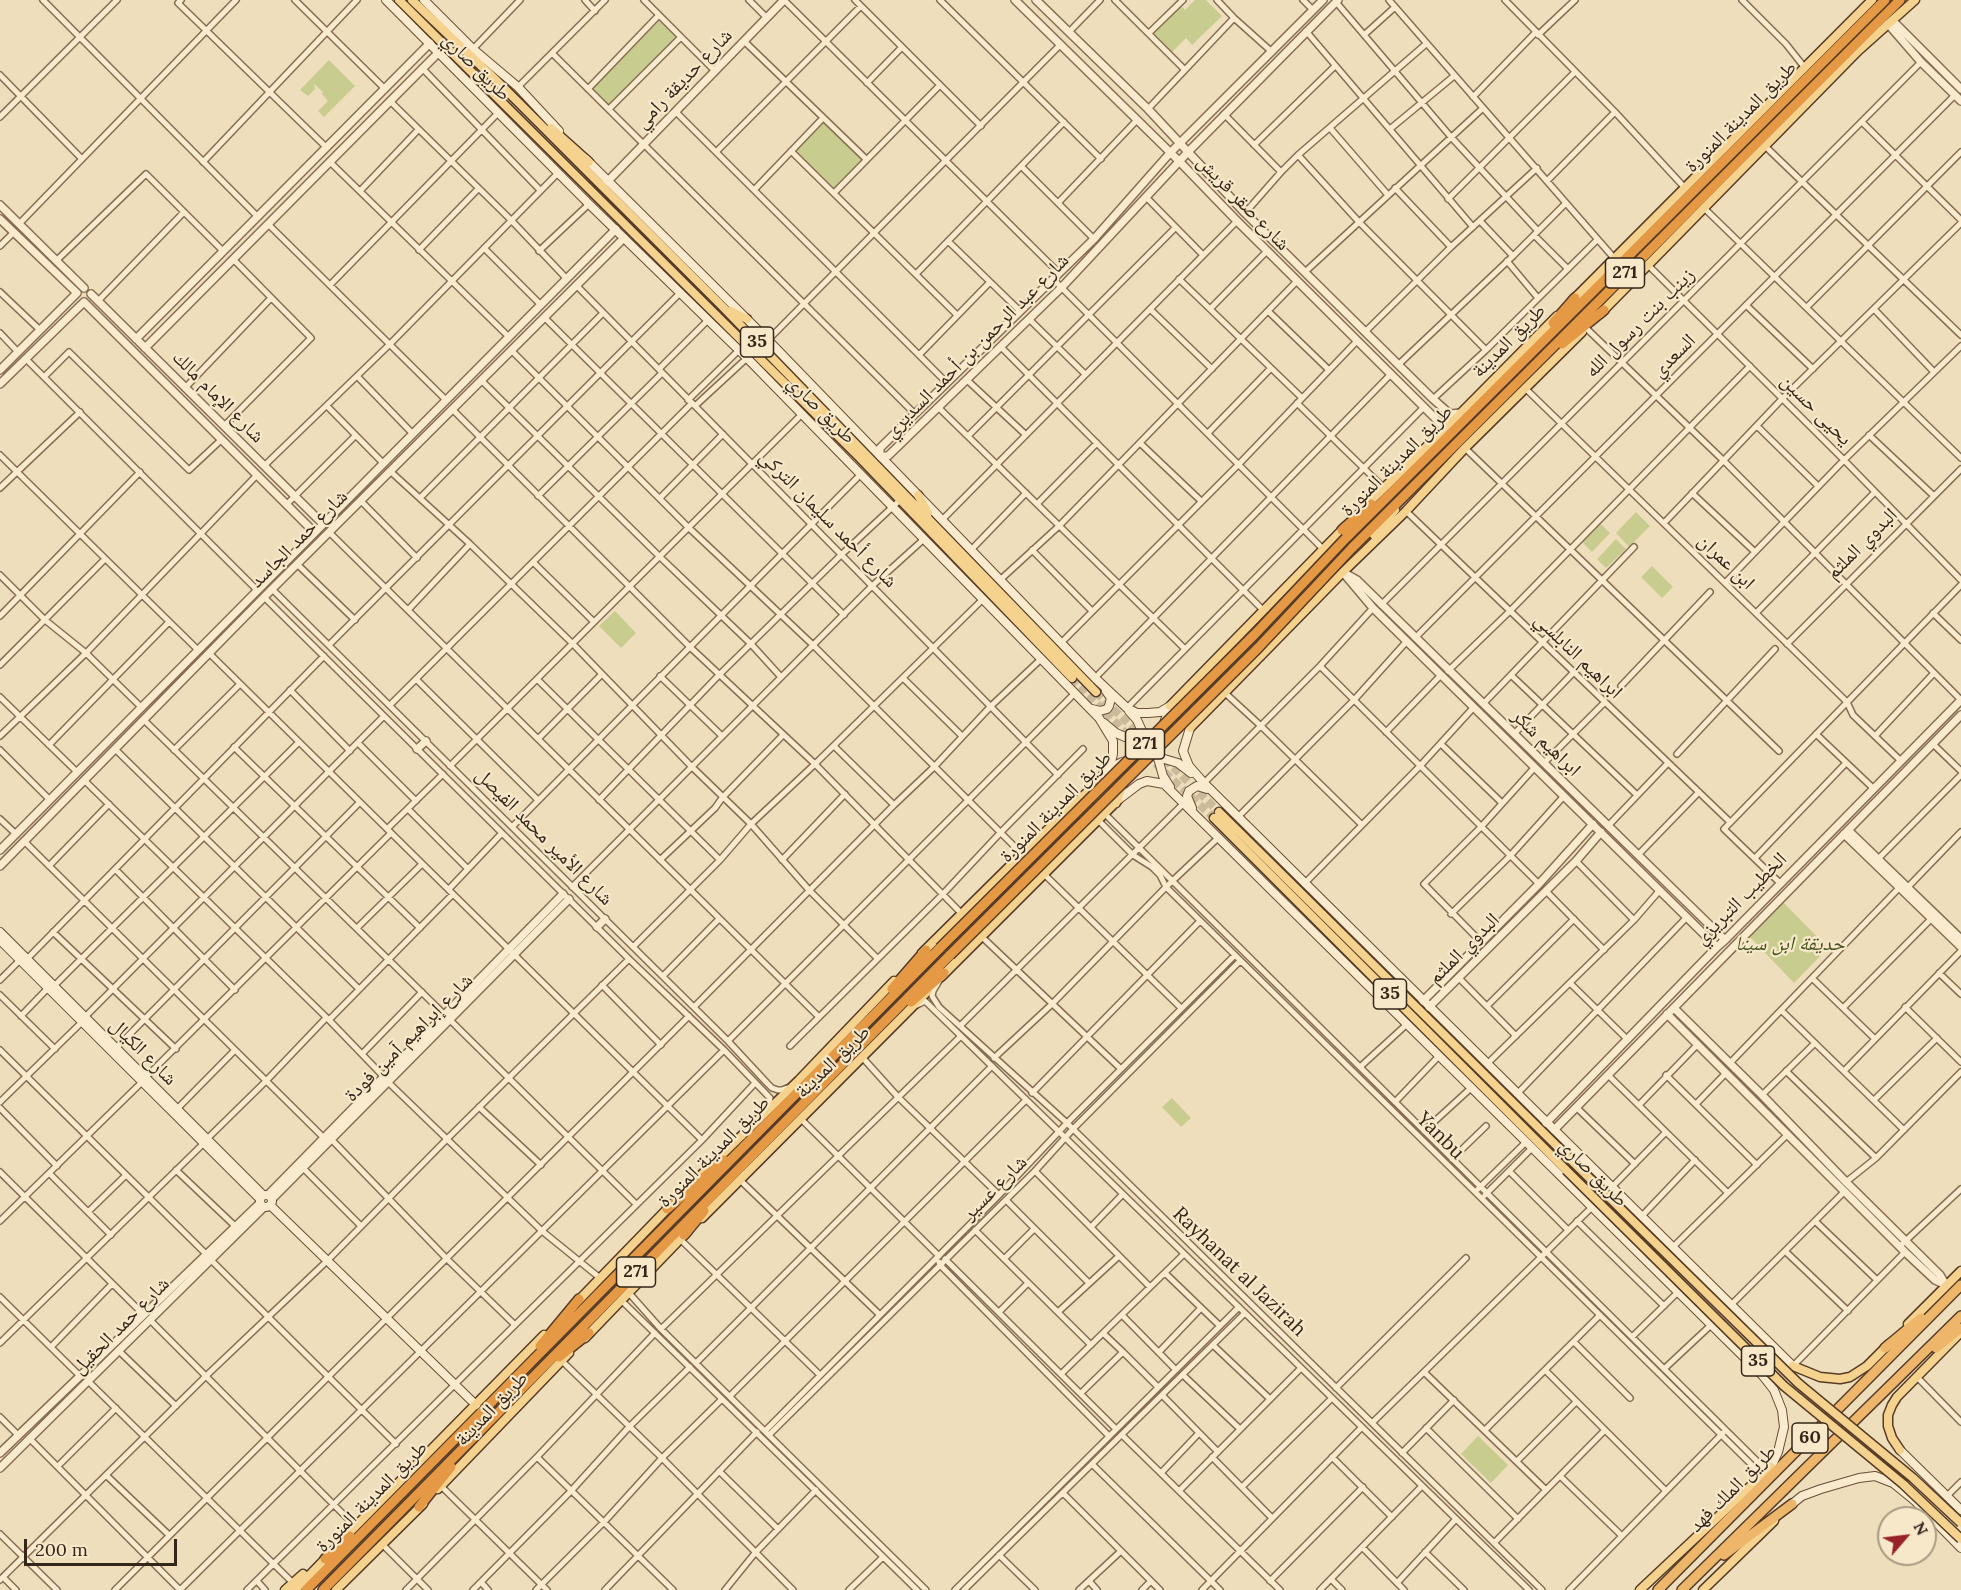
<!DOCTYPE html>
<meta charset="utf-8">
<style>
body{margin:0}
#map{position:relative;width:1961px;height:1590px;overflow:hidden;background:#efdebb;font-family:Lora,serif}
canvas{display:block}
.north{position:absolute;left:1877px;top:1506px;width:60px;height:60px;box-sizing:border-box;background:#f7e8ca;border:2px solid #a99a84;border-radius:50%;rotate:62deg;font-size:16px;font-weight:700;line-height:24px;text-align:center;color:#35261a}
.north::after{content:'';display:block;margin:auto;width:21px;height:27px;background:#982227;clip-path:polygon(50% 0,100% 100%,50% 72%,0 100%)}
.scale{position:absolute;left:24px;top:1539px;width:153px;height:27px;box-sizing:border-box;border:3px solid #35261a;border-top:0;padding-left:8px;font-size:18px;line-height:21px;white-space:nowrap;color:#35261a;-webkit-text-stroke:4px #f7e8ca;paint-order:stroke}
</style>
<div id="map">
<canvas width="1961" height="1590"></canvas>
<div class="north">N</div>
<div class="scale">200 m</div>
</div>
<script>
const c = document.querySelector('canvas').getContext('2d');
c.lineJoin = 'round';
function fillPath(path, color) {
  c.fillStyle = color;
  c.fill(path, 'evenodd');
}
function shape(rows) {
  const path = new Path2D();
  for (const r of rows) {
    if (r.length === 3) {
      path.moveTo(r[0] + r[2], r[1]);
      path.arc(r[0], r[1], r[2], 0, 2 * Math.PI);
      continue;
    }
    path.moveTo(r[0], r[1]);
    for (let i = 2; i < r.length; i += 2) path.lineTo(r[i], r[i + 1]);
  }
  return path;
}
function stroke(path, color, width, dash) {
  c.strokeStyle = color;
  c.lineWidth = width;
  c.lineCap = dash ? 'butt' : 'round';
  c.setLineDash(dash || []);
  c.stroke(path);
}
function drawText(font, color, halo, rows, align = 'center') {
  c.font = font + ' Lora,"Noto Naskh Arabic",serif';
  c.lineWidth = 4.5;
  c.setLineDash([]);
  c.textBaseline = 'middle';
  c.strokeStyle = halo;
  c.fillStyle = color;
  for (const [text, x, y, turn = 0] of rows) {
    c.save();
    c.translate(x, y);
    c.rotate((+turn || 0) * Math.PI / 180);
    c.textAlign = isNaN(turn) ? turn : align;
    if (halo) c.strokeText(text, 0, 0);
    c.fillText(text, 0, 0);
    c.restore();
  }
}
fillPath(shape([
 [1195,0,1206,0,1222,16,1192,45,1186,38,1172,52,1154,33,1181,6,1185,10],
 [661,19,677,36,609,105,592,89],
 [329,60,355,86,324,117,318,111,328,101,322,94,323,92,314,84,315,89,308,96,300,90],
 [823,120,862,159,834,188,795,150],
 [1636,512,1650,526,1629,547,1616,533],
 [1600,523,1610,533,1592,552,1581,541],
 [1616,539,1626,549,1606,568,1597,559],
 [1652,566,1673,587,1662,598,1641,577],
 [615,611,636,633,621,648,599,626],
 [1783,902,1828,948,1794,983,1749,936],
 [1172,1098,1191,1118,1181,1127,1162,1107],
 [1478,1436,1508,1465,1491,1483,1461,1454]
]), '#c8cd8f');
stroke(shape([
 [1072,678,1158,766,1214,818],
 [1096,692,1219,812]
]), '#cab99b', 8, [8, 4]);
const minor = shape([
 [43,0,258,217],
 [181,0,178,3,327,148],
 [295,0,384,88],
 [585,0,595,11],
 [644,0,715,71],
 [749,0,767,18],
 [784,0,1059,273],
 [855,0,981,126],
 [940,0,1101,159],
 [1115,0,1184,69],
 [1217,0,1234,18,1272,52],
 [1303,0,1313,10],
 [1389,0,1614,258],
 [1505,0,1615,112,1685,188],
 [1742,0,1786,44,1805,68],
 [1336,2,1451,137,1538,231],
 [1306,31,1473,227],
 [1069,32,1100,0],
 [1149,33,1183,0],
 [1364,35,1395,7],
 [1538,35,1575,0],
 [744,41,866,159],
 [473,49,520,0],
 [553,54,915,414],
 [422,68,540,190],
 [0,75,82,159],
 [867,83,902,47],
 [518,87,605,0],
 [588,89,659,15],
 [1473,97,1536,32],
 [390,101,511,220,566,278],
 [609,109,681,37],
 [1148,109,1234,18],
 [676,112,947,383],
 [1224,114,1281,172],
 [0,117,117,0],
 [1862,122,1961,220],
 [1330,128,1388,195],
 [1390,129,1454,76],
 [1254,145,1335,66],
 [1765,146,1961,335],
 [791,151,957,315],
 [716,152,861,6],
 [1298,155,1359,222,1486,350],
 [203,162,357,0],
 [330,162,508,336],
 [1021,166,1094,239],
 [1547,181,1615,112],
 [1395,188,1451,247],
 [754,190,823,118],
 [360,191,418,130],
 [834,193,940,85],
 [1146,197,1203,255],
 [1448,199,1575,72],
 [1058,203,1137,120],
 [1704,208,1961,458],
 [1245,213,1281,172,1298,155,1426,44],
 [1480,221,1513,256],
 [19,224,236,0],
 [268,224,446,400],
 [1534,235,1568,269],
 [948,241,1020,311],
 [0,246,14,232],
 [484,248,540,304],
 [419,250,478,189],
 [539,251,589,204],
 [56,261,146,174,223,251],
 [1507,261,1538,298],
 [1647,264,1844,460,1961,580],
 [1305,272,1483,108],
 [916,274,1064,122],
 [1053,279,1323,549],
 [1179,279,1302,398],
 [330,285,499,112],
 [576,285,1058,775],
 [0,292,40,330],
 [98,301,184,212],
 [1746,305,1813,369],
 [1807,307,1961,152],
 [1150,309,1212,369],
 [1210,309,1267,251],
 [1874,309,1934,372],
 [1268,311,1329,370],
 [544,317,844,615],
 [1029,319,1085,374],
 [1586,328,1724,461,1961,700],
 [1365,332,1451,247,1537,168],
 [0,333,18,352],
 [768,340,1061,44],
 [1001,347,1264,611],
 [511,350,688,527,813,645,1022,854],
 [919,355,990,282],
 [26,359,257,590],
 [1398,365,1513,256,1566,203],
 [659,369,708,320],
 [357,376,412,433],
 [44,377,69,352,189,470,221,440],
 [481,380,659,556,751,644,781,677],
 [967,380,1026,435],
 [185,388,271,298],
 [1525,388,1847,702,1853,715,1901,761],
 [1433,399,1486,350,1597,240],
 [688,400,739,350],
 [1297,403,1383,487],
 [327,406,383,463],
 [695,406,747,358],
 [939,408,1185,649],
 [452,409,690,647,815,764,962,914],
 [224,426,311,338,233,259],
 [1757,426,1818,486],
 [1208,433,1271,368],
 [1869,435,1934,496],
 [968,436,1175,228],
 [1140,443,1201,501],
 [1465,448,1779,751],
 [0,455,198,650],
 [264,466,390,344,558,173],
 [390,471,470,544,572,643,691,766,751,824,809,890,877,958],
 [0,488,80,412],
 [1692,493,1755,552],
 [538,496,662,373],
 [420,498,603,313],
 [660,498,723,434],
 [361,501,417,558],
 [1037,504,1097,443],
 [286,505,355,436],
 [1406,511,1730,822],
 [942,520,1237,221],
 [1664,523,1782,399,1961,223],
 [329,532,819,1017],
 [971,550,1026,493],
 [1032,550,1092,611],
 [533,562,594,622],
 [297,564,355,620],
 [0,575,45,620,86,653,142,708],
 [1000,580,1059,526,1297,281],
 [1725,583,1844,460,1961,346],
 [272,589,728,1041,767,1083,772,1088,778,1090,782,1090,787,1088],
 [264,597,629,959,724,1050,770,1098,768,1107],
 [1381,605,1921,62],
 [408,610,470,544],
 [1756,613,1875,492],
 [1933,613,1961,640],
 [0,616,140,472],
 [1415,638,1955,95],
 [1061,643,1239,464,1357,341],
 [1787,644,1961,469],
 [329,645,681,292],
 [209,653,702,1140],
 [0,665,105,559],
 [1320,666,1539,884],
 [1448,671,1510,611,1750,366],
 [1511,675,1637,795],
 [660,676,722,736],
 [903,678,962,736],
 [1095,678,1391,374],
 [416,679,538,800],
 [537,679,720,860],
 [1621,686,1710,592],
 [290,690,350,751],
 [1224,692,1261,726,1362,825],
 [0,697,77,772],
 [1483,704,1634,547],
 [390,705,692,403],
 [1127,708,1424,407],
 [144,720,445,1015],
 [1386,732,1441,675],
 [1514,734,1574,672],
 [1816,734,1874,789],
 [0,736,86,653,257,475],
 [1875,736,1934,673],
 [538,739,602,674],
 [358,743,416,801],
 [1441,744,1502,803],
 [1933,744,1961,771],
 [49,745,169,622],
 [834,746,894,805],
 [234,747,420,928],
 [115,749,359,989],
 [0,750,50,800],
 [174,750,240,684],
 [1677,754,1775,649],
 [1544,763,1605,702],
 [450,766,802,414],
 [84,780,329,1020,384,1077],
 [1204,783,1320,666,1373,608],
 [599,800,719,675,841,555,900,500],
 [408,809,468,869],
 [1105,814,1767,1471],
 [1238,817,1354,700,1407,641],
 [0,819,16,834],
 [1098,820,1133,855,1152,867,1160,875,1166,887,1762,1475],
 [1608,826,1668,763],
 [512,827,861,474],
 [387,829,443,774],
 [24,841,324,1138],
 [1638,855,1699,792],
 [1755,858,1846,763],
 [1878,859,1961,775],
 [660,860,715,808,722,798,783,735],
 [782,860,845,794],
 [1576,861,1634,920],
 [49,866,109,804],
 [115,869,235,990],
 [1044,874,1181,1008],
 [1304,884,1420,766,1474,707],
 [1781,884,1724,829,1961,585],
 [572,887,872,586,924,539],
 [1908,887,1961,832],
 [449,889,502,833],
 [1546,891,1604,950],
 [1451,914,1510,856,1564,796],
 [357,928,422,864],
 [53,932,176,1049],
 [981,936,1121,1069],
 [1481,942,1424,884,1481,827,1535,767],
 [633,947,720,860,751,824,815,764,982,600],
 [27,959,324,656],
 [1939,973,1961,994],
 [663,976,719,919],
 [1459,978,1516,1036],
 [1812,978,1875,1039],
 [0,980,20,960],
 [939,981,933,991,932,996,939,1007,1067,1123,1542,1590],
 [1570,983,1628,1040],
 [602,985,661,1045],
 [54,986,299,742],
 [0,995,55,1049],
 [917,1005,925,1001,1529,1590],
 [1487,1006,1574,919],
 [694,1007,894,805,934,767,991,706,1040,660],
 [1905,1007,1961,1062],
 [1843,1008,1931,919],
 [1781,1010,1904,1130],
 [21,1016,48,988],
 [85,1017,384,716],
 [329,1020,453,894],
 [450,1020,636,1204],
 [960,1026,1184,803],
 [728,1041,1074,694],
 [790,1046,943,894,1001,832,1083,749],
 [116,1048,360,802],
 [0,1050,206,1254],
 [362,1054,422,992],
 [862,1057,898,1097,999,1195],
 [994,1058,1052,1004,1166,887,1219,837],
 [1730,1063,1899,888],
 [1487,1064,1634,920,1660,890],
 [1360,1067,1406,1025],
 [1786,1071,1876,1158],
 [1844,1071,1961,951],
 [1608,1075,1728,1193],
 [1666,1075,1757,1165],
 [146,1077,391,833],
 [388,1082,542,1231,600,1278],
 [1032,1093,1200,921],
 [1517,1094,1687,917],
 [1762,1095,1815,1043],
 [1874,1100,1937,1038],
 [0,1102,82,1022],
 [1395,1102,1439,1056],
 [1696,1104,1726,1073],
 [1639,1105,1698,1044],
 [479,1107,541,1165],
 [1576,1107,1635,1164],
 [0,1108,57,1166],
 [177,1109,235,1050],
 [800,1118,939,1256],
 [1424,1131,1471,1088],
 [207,1139,266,1081,326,1018],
 [331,1139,447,1259,515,1325],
 [1452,1159,1486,1126],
 [303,1168,361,1226],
 [176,1170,235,1226],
 [1035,1171,1150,1287],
 [1509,1171,1568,1230],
 [0,1172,144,1315],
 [49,1173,111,1235],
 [740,1180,880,1315],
 [1846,1182,1876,1158,1961,1072],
 [1612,1187,1666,1132],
 [1478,1189,1526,1142],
 [1485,1195,1532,1148],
 [1006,1200,1089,1283],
 [88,1212,126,1175],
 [1641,1217,1695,1160],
 [0,1221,142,1082],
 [1577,1221,1664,1306],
 [1815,1221,1877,1280],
 [1091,1227,1123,1194],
 [975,1230,1091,1345],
 [680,1239,820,1375],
 [1900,1246,1961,1189],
 [1673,1247,1788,1134],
 [1785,1251,1848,1311],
 [945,1259,1116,1429],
 [1004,1259,1034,1229],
 [211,1260,396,1444],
 [939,1262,940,1265,1109,1436],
 [1165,1273,1220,1326],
 [629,1293,661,1329,926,1590],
 [0,1297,80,1376],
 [622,1301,917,1590],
 [1731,1305,1845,1191],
 [999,1312,1028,1283],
 [1058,1312,1119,1256],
 [1122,1315,1176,1370],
 [150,1320,355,1526],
 [661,1329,961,1036],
 [1104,1334,1123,1352],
 [1632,1337,1678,1292],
 [1574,1342,1630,1398],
 [0,1343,204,1143],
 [1213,1345,1270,1399],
 [51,1347,112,1284],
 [119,1351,176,1406],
 [1159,1352,1201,1308],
 [562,1361,662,1458,793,1590],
 [696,1363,992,1066],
 [1793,1366,1905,1252],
 [1664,1369,1711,1325],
 [1545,1370,1666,1491],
 [1424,1372,1546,1490],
 [1061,1374,1184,1254],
 [1183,1375,1240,1429],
 [1917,1377,1961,1422],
 [88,1381,293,1583],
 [1336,1388,1466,1258],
 [1081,1393,1123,1352,1158,1387],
 [1162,1395,1218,1452],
 [730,1396,1026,1100],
 [0,1417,18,1435],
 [1372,1423,1592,1207],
 [1426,1428,1518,1519],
 [1485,1430,1600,1315],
 [765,1431,999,1195,1067,1123,1235,955],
 [769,1435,1035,1171,1073,1129,1240,961],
 [1122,1435,1280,1590],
 [30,1439,180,1590],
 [1402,1453,1454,1400],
 [537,1457,673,1590],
 [1212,1457,1272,1518],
 [1332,1457,1392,1517],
 [1517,1461,1576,1402],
 [1092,1464,1220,1590],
 [58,1466,116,1408],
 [719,1471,778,1529],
 [1161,1473,1199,1433],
 [106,1475,169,1535],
 [1560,1476,1622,1536],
 [441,1486,547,1590],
 [1242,1487,1332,1398],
 [1179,1491,1301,1368],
 [1063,1493,1160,1590],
 [1947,1496,1961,1482],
 [0,1534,57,1590],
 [1494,1543,1605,1430],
 [382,1544,428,1590],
 [1362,1547,1404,1590],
 [1425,1552,1464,1590],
 [999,1555,1035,1590],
 [3,1577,16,1590],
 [1331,1579,1342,1590],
 [0,1580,206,1376,328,1260,447,1139,629,959],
 [257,1581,265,1590],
 [1089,1581,1097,1590],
 [1270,1581,1363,1487],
 [481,1582,488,1590],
 [1397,1583,1456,1519],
 [115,1590,689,1016],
 [180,1590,724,1050],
 [247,1590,702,1140,755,1083],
 [406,1590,537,1457,655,1333],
 [473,1590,571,1491,629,1427,690,1367],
 [536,1590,604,1522,662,1458,722,1399],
 [605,1590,757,1432],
 [725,1590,755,1553,816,1490],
 [849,1590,883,1557],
 [955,1590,1239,1307],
 [964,1590,1245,1313],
 [1079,1590,1121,1551],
 [1142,1590,1151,1581],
 [1202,1590,1362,1427],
 [1320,1590,1422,1486],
 [1569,1590,1723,1433]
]);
const tertiary = shape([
 [1015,0,1179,161,1237,221,1441,424,1444,430],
 [1036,0,1148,109,1245,213,1433,399,1450,414,1461,413],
 [1323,0,1170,153,1094,239,880,448,880,456,888,456,1062,287,1188,152,1338,0],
 [1888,24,1921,62,1961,101],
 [1888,24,1895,23,1961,89],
 [607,182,784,0],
 [0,205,84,288],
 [0,219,77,293,0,370],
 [91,294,323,524],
 [136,339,430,43],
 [145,348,439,52],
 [0,384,84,302,314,532],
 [1343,572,1357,580,1725,940],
 [1346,576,1373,608,1717,947],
 [417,749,426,741],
 [1848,830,1961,939],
 [1844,834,1961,947],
 [0,850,616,229],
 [0,866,272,589,624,238],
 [597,927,605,919],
 [1423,1001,1539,884,1593,824],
 [1429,1007,1576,861,1601,832],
 [1674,1008,1762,1095,1846,1182,1940,1275,1946,1285],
 [1667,1014,1905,1252,1935,1280,1946,1285],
 [1546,1123,1717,947,1725,940,1961,700],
 [1554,1130,1961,715],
 [268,1195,563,894],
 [272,1199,569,899],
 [0,1453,260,1203],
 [0,1468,264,1207]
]);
const secondary = shape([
 [386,0,589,204,747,358,1099,718,1113,741,1113,754,1111,762,1097,783],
 [424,0,473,49,518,87,559,131],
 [586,159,768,340,1095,678,1127,708,1137,713,1148,713,1160,712,1170,706],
 [1092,709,1100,711,1107,709,1109,706,1111,698,1106,691],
 [1129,711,1137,720,1142,731,1143,749],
 [1104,723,1116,733,1125,737,1147,739],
 [1190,728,1183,751,1189,766,1204,783,1793,1366],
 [1107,773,1116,765,1122,762,1142,757,1154,756,1178,763,1191,773],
 [1170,787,1163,776,1158,758,1164,723,1170,706],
 [1118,800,1139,784,1147,781,1164,784,1763,1376,1774,1390,1782,1410,1784,1427,1778,1452,1771,1467],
 [1192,808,1187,796,1189,791,1197,786,1207,789],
 [0,932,263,1195],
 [0,940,260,1199],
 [266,1201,6],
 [270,1205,476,1405],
 [1900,1450,1961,1510],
 [1792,1504,1802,1496,1821,1489,1859,1478,1875,1476,1893,1483,1915,1501,1961,1548]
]);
const primary = shape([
 [399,0,859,457,1072,678],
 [412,0,498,82,722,306,1096,692],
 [551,128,589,162],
 [1572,301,1872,0],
 [731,311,747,319],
 [1600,314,1858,51,1915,0],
 [918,495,928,513],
 [1363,508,1444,430,1557,316],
 [1374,535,1395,510],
 [1170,706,1346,526],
 [1190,728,1343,572,1406,511,1465,448,1582,332],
 [1100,780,1117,776,1121,777,1122,787,1116,803],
 [1219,812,1572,1161],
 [1214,818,1566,1170],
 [922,953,1022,854,1096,784],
 [941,977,1118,800],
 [700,1176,799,1080,894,981],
 [702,1218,928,991],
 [576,1303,672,1204],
 [1908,1324,1961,1271],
 [585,1338,688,1231],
 [1793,1366,1820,1377,1840,1379,1850,1377,1867,1366,1889,1344],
 [1900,1450,1892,1438,1888,1426,1888,1415,1892,1405,1897,1397,1959,1334],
 [438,1489,569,1353],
 [342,1540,544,1335],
 [285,1590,303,1574],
 [295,1590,330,1554],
 [336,1590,423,1504],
 [1640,1590,1771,1467],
 [1703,1590,1774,1521]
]);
const trunk = shape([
 [1885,1348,1921,1318],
 [1936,1348,1961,1328],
 [1724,1555,1792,1504],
 [1658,1590,1961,1285],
 [1682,1590,1961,1316]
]);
const motorway = shape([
 [1553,323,1575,298],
 [1562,344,1604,310],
 [1342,530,1371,504],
 [1346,538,1885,0],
 [1352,548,1900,0],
 [892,989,926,950],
 [911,1002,944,973],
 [667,1209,724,1160],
 [684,1235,704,1211],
 [540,1346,579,1299],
 [559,1357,589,1333],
 [419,1507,451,1467],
 [325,1559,350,1536],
 [306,1590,940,948],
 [323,1590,950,955]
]);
stroke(minor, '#876d54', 8);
stroke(tertiary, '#876d54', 10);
stroke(secondary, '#684e38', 10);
stroke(primary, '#543c29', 11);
stroke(trunk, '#543c29', 12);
stroke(motorway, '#543c29', 12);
stroke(minor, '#faebce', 5);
stroke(tertiary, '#faebce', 7);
stroke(secondary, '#faebce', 8);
stroke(primary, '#f6d28f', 8);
stroke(trunk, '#eeb66a', 9);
stroke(motorway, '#e59945', 9);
const primaryBridge = shape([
 [1572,1161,1798,1383,1913,1478,1961,1523],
 [1566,1170,1784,1386,1903,1484,1961,1539]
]);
const motorwayBridge = shape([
 [940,948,1255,634,1346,538],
 [950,955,1258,648,1352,548]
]);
stroke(primaryBridge, '#543c29', 11, []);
stroke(motorwayBridge, '#543c29', 12, []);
stroke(primaryBridge, '#f6d28f', 8);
stroke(motorwayBridge, '#e59945', 9);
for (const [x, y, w] of [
 [1625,273,39],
 [757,342,33],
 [1145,744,39],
 [1390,994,33],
 [636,1272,39],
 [1758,1361,33],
 [1810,1438,36]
]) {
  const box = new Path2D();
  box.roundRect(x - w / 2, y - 15, w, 30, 4.5);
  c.fillStyle = '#f7e8ca';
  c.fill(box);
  stroke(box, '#35261a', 1.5);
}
drawText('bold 18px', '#35261a', null, [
 ["271",1625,273],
 ["35",757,342],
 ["271",1145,744],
 ["35",1390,994],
 ["271",636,1272],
 ["35",1758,1361],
 ["60",1810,1438]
]);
drawText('20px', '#35261a', '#f7e8ca', [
 ["طريق صاري",476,67,45],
 ["شارع حديقة رامي",684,79,-46],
 ["طريق المدينة المنورة",1741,117,-45],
 ["شارع صقر قريش",1243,203,46],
 ["زينب بنت رسول الله",1640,323,-45],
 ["طريق المدينة",1509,341,-45],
 ["شارع عبد الرحمن بن أحمد السديري",977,346,-45],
 ["السعدي",1674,356,-45],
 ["شارع الإمام مالك",218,397,45],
 ["طريق صاري",821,410,45],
 ["يحيى حسين",1816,410,45],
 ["طريق المدينة المنورة",1397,461,-45],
 ["شارع أحمد سليمان التركي",828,519,45],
 ["شارع حمد الجاسد",299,539,-45],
 ["البدوي الملثم",1862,544,-45],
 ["ابن عمران",1726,562,44],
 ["ابراهيم النابلسي",1578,656,44],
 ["ابراهيم شكر",1546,743,44],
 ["طريق المدينة المنورة",1056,807,-45],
 ["شارع الأمير محمد الفيصل",544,837,45],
 ["الخطيب التبريزي",1741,899,-45],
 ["البدوي الملثم",1464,949,-45],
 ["شارع إبراهيم آمين فودة",409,1038,-45],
 ["شارع الكيال",143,1052,45],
 ["طريق المدينة",833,1062,-44],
 ["Yanbu",1440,1136,45],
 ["طريق المدينة المنورة",714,1152,-45],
 ["طريق صاري",1593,1173,45],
 ["شارع عسير",995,1188,-45],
 ["Rayhanat al Jazirah",1239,1272,44],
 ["شارع حمد الحقيل",121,1326,-45],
 ["طريق المدينة",492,1409,-46],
 ["طريق الملك فهد",1733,1489,-45],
 ["طريق المدينة المنورة",372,1497,-45]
]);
drawText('italic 20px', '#47531f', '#f7e8ca', [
 ["حديقة ابن سينا",1790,944]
]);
</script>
